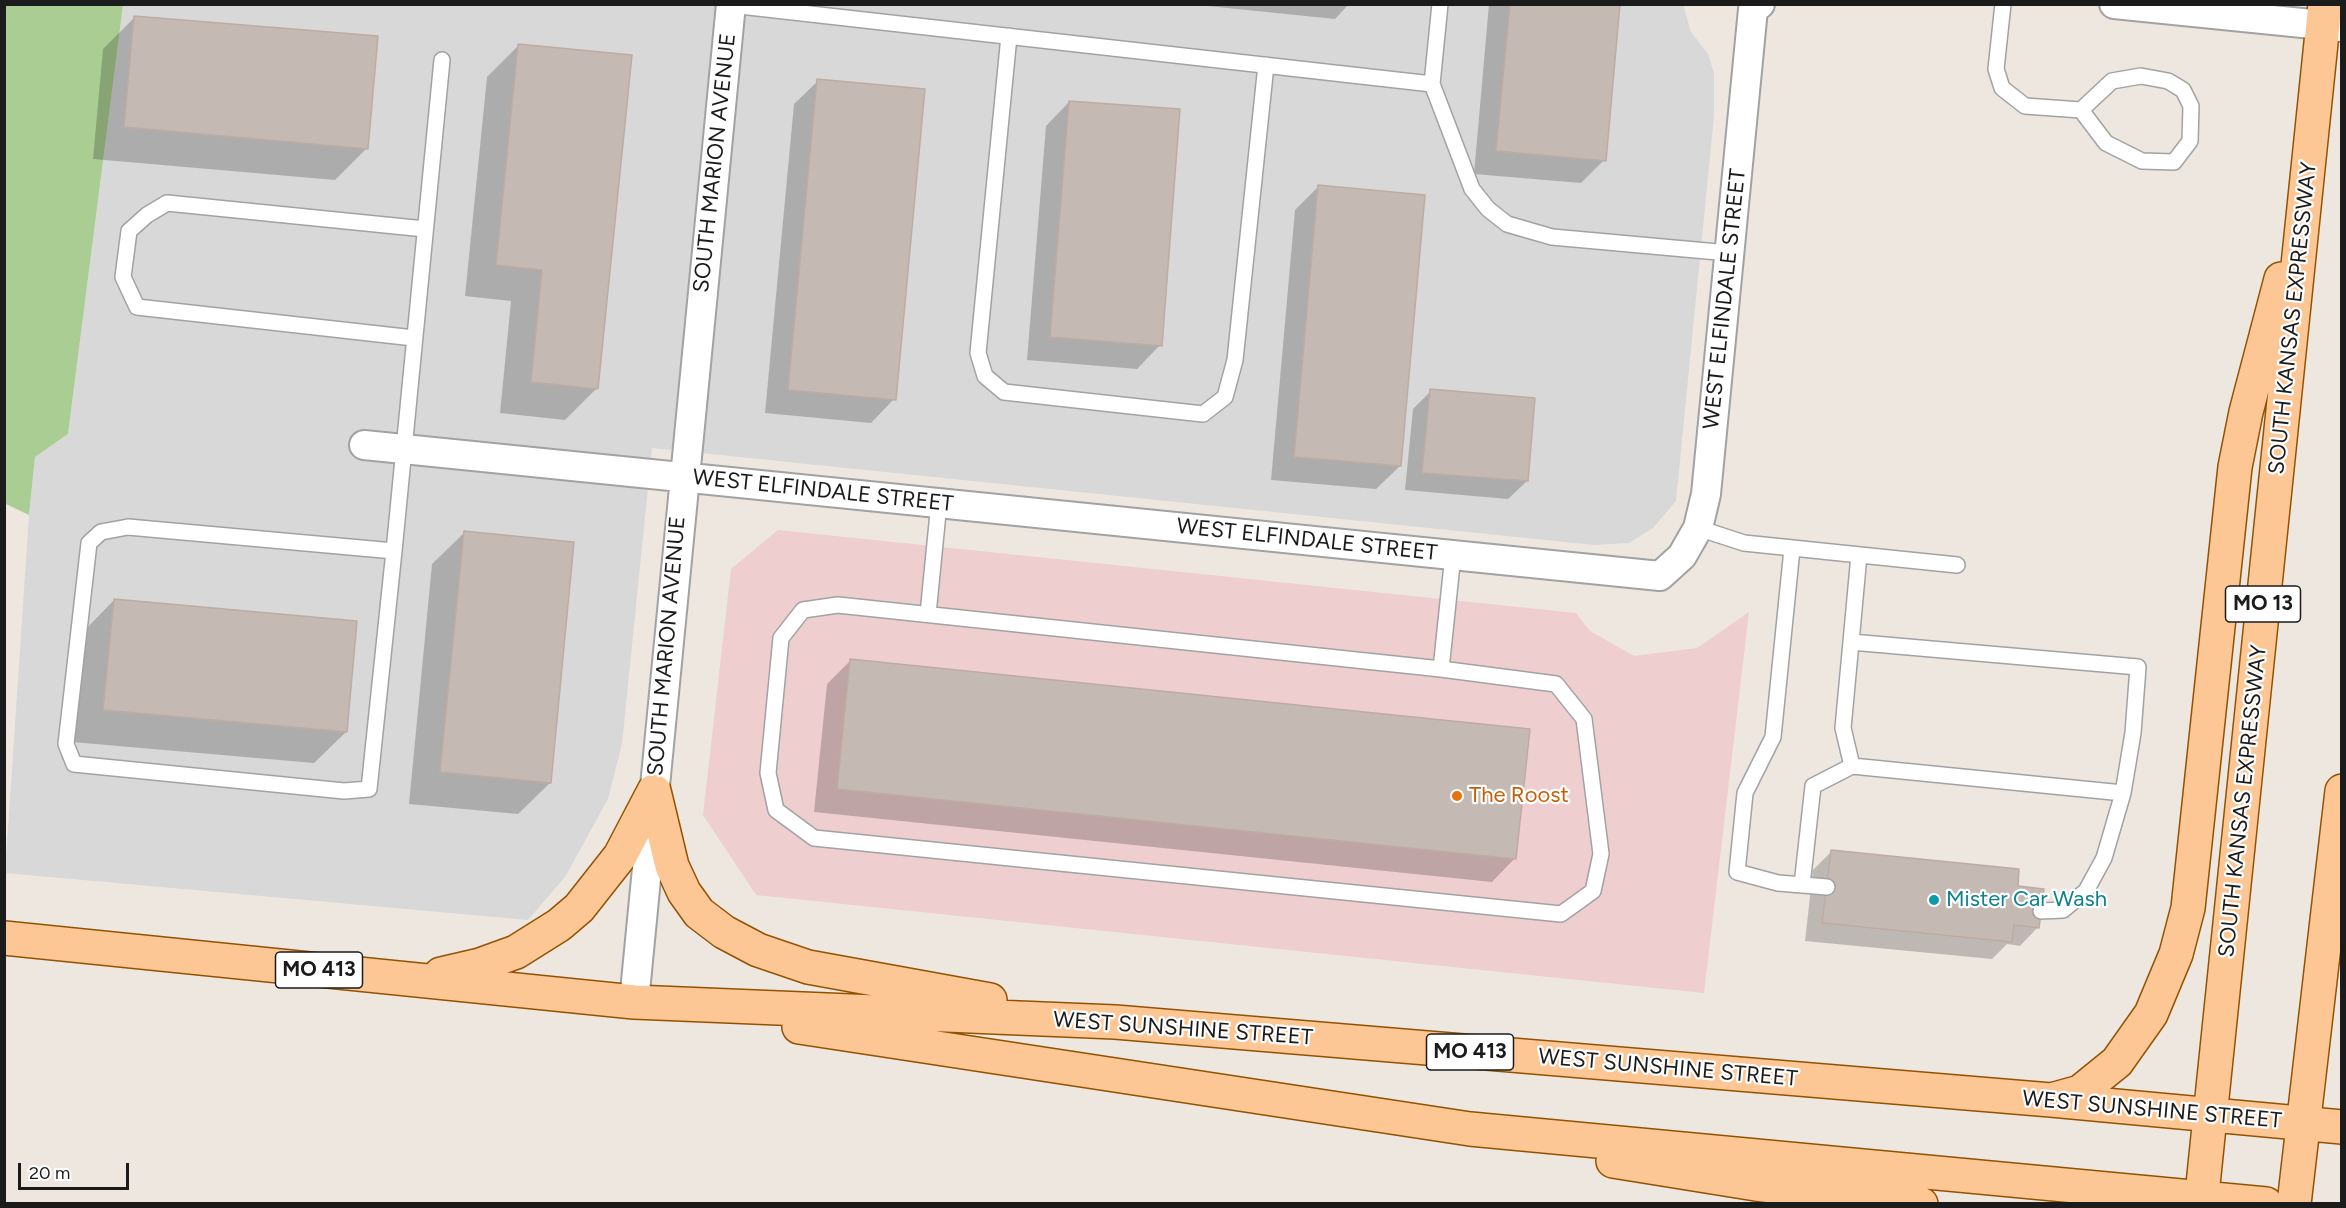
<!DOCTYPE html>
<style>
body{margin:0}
#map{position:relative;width:2346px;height:1208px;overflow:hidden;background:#ede7e0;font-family:Figtree,sans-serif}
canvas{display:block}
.frame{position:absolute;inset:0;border:6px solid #1b1b1b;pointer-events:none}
.scale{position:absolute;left:18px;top:1163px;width:111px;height:27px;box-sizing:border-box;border:3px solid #1b1b1b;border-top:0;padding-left:8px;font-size:18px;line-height:21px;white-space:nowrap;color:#1b1b1b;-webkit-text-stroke:4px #fff;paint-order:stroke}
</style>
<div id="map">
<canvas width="2346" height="1208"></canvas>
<div class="frame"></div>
<div class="scale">20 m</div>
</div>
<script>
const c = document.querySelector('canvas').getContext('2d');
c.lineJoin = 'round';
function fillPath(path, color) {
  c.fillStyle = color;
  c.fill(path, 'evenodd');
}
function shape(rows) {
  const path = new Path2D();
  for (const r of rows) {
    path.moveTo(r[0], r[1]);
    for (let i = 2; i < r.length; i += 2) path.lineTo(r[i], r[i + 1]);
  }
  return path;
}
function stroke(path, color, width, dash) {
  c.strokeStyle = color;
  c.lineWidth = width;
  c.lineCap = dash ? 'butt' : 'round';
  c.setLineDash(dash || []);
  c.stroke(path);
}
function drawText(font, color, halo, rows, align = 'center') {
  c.font = font + ' Figtree,sans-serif';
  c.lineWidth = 4.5;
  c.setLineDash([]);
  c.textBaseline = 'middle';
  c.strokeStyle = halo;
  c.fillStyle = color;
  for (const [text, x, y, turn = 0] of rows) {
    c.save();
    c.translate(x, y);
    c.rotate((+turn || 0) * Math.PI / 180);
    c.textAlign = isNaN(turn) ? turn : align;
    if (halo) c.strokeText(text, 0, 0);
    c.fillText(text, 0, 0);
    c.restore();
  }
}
fillPath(shape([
 [1683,4,1691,32,1708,54,1714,73,1714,116,1676,501,1653,528,1629,543,1594,545,652,448,622,744,608,799,565,877,528,920,5,873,29,515,35,457,68,434,123,5]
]), '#d9d8d8');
fillPath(shape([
 [778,530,1576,613,1590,631,1634,656,1697,648,1749,612,1704,993,756,895,703,815,731,569]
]), '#efced0');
fillPath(shape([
 [4,5,123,5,68,434,35,457,29,515,4,503]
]), '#aacd93');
fillPath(shape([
 [1188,4,1349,4,1335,19],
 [1489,4,1619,4,1604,160,1581,183,1474,174],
 [135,17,367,148,335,180,93,159,103,49],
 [519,45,597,388,565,420,500,413,511,301,465,296,487,77],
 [818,81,894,399,871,423,765,413,794,104],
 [1069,102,1160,345,1137,369,1027,360,1046,126],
 [1318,187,1400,466,1376,489,1271,480,1295,210],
 [1431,391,1527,481,1508,499,1405,490,1413,409],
 [464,533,550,783,518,814,409,804,432,564],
 [114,600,346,732,314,763,72,742,83,632],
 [850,661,1515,858,1492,882,814,812,827,684],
 [1831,852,2016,888,2038,927,2020,946,2007,944,1992,959,1805,941,1813,870]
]), '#0003');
const building = shape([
 [1510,4,1620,4,1606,161,1496,151,1510,4],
 [134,16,378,36,368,149,124,127,134,16],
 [518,44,632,55,598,389,531,382,542,270,496,265,518,44],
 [817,79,925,89,896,400,788,390,817,79],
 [1069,101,1180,109,1162,346,1050,337,1069,101],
 [1318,185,1425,195,1401,466,1294,457,1318,185],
 [1430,389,1535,398,1528,481,1422,473,1430,389],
 [464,531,574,542,551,783,440,772,464,531],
 [114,599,357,621,347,732,103,710,114,599],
 [850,659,1530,729,1516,859,837,789,850,659],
 [1831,850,2019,869,2018,886,2044,889,2039,928,2014,925,2012,942,1822,923,1831,850]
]);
fillPath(building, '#c4b9b3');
stroke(building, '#beaca2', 1.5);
const service = shape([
 [2003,4,1996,69,2002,88,2025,106,2081,110,2112,81,2141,76,2168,81,2183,90,2191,106,2190,141,2174,162,2142,161,2106,143,2081,110],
 [731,5,1432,84,1472,189,1488,209,1507,224,1552,237,1729,253],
 [1009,36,978,353,985,376,1004,392,1203,414,1225,397,1235,360,1266,65],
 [1432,84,1440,4],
 [414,338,137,307,123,277,129,231,147,215,167,203,425,229],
 [1698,528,1744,543,1957,565],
 [1792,549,1773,737,1745,793,1737,872,1778,883,1827,887],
 [394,551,128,527,101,532,89,543,66,744,74,764,344,791,369,789,394,551,442,60],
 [1859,555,1851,642,2138,667,2133,733,2123,793,2104,858,2086,891,2063,910,2041,911],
 [928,614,939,503],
 [1851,642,1843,728,1852,766,2123,793],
 [1441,669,838,605,803,610,781,638,768,773,776,810,814,838,1561,914,1593,891,1601,854,1584,719,1556,684,1441,669,1453,555],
 [1802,885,1813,786,1852,766]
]);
const minor = shape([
 [2114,4,2342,27],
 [364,445,1660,576,1682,556,1698,528,1706,494,1753,9,1760,4],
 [634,1002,731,4]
]);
const primary = shape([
 [654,791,672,866,684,892,699,913,724,932,758,950,808,967,990,1000],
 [4,938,634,1002,1115,1022,2051,1100,2342,1127],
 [441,974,480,965,516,952,559,925,579,908,620,856,654,791],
 [799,1027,1470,1129,2266,1204],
 [2055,1099,2080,1092,2117,1062,2151,1014,2176,954,2188,908,2235,467,2246,412,2281,279],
 [1613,1161,1756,1184,1921,1204],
 [2201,1204,2325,4],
 [2294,1204,2342,791]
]);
stroke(service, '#a2a2a2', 18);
stroke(minor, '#a2a2a2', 32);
stroke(primary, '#925300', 36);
stroke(service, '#fff', 15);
stroke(minor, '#fff', 28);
stroke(primary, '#fdc695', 33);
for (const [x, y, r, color] of [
 [1457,796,6,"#e8710a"],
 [1934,900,6,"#0f9aa8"]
]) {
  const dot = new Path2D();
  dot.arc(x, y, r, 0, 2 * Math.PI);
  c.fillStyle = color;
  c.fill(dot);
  stroke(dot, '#fff', 2);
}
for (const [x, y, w] of [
 [2263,604,75],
 [319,970,87],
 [1470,1052,87]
]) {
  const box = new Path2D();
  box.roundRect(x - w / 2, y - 18, w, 36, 4.5);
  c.fillStyle = '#fff';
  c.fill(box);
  stroke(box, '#1b1b1b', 1.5);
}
drawText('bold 21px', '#1b1b1b', null, [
 ["MO 13",2263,604],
 ["MO 413",319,970],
 ["MO 413",1470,1052]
]);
drawText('22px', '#1b1b1b', '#fff', [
 ["SOUTH MARION AVENUE",715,163,-84],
 ["WEST ELFINDALE STREET",1725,299,-84],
 ["SOUTH KANSAS EXPRESSWAY",2293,318,-84],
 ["WEST ELFINDALE STREET",823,491,6],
 ["WEST ELFINDALE STREET",1307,540,6],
 ["SOUTH MARION AVENUE",667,646,-85],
 ["SOUTH KANSAS EXPRESSWAY",2243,801,-84],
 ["WEST SUNSHINE STREET",1183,1029,4],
 ["WEST SUNSHINE STREET",1668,1068,5],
 ["WEST SUNSHINE STREET",2152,1110,5]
]);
drawText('22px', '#c56008', '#fff', [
 ["The Roost",1469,796]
], 'left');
drawText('22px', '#0d838f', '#fff', [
 ["Mister Car Wash",1946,900]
], 'left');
</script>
